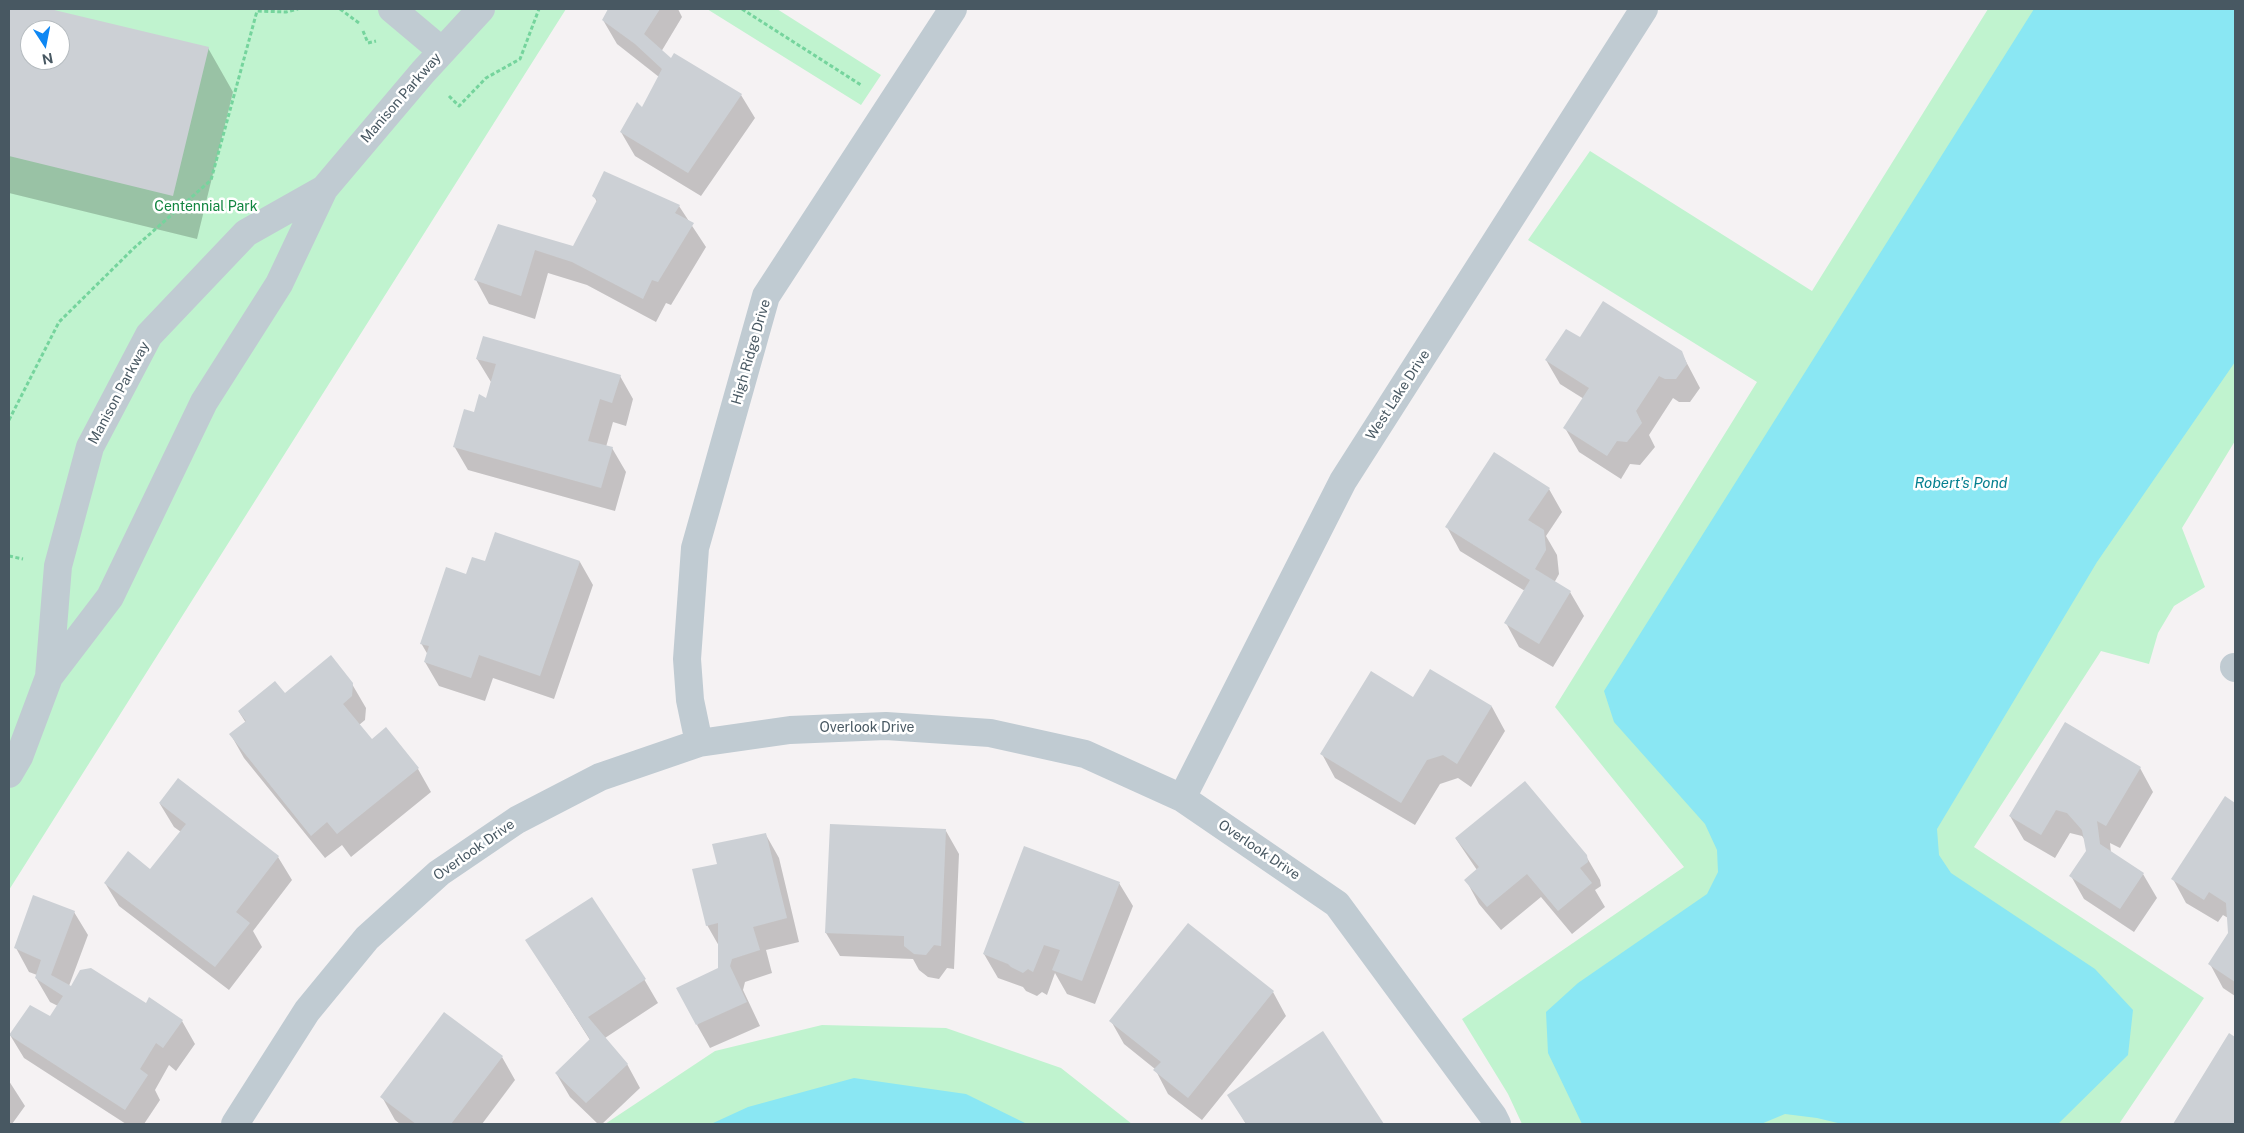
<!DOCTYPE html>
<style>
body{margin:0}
#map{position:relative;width:2244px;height:1133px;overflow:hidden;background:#f5f2f3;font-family:"Public Sans",sans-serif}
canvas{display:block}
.frame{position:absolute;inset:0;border:10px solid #485862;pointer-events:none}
.north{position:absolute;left:20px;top:20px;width:50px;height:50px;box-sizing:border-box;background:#fff;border:1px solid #b6bcc0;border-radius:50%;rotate:169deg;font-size:14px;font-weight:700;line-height:20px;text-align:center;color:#485862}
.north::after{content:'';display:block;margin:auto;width:18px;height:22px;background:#0e87f3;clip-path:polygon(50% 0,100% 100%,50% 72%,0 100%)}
</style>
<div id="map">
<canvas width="2244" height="1133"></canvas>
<div class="frame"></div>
<div class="north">N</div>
</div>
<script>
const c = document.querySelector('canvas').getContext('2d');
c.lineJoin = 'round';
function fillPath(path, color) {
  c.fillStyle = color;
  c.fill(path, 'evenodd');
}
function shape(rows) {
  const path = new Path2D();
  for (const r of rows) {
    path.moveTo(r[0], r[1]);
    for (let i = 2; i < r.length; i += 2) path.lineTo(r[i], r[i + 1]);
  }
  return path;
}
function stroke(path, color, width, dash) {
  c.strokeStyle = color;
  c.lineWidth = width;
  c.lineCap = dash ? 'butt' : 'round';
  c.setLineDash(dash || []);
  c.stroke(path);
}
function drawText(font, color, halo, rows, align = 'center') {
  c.font = font + ' "Public Sans",sans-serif';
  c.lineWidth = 5;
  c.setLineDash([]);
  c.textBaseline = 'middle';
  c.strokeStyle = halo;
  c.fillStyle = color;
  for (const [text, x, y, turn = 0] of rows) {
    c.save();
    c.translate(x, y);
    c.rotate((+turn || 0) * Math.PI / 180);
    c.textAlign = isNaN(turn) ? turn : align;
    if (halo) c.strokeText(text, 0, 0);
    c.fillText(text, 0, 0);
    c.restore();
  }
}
fillPath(shape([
 [9,9,566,9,9,890],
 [30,30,60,30,60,60,30,60],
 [707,9,777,9,881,75,861,105],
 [1988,9,2235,9,2235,441,2182,528,2205,587,2174,606,2158,633,2149,664,2101,651,1974,847,2204,998,2119,1124,1522,1124,1508,1094,1462,1019,1684,867,1555,707,1757,382,1528,240,1590,151,1812,291],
 [822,1025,946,1028,1061,1068,1132,1124,605,1124,715,1051]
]), '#c0f3cf');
fillPath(shape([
 [2034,9,2235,9,2235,362,2097,562,1937,829,1939,855,1951,873,2095,969,2133,1010,2128,1055,2058,1124,1842,1124,1817,1118,1785,1114,1761,1124,1582,1124,1548,1053,1546,1012,1578,983,1707,894,1718,872,1717,850,1705,824,1614,722,1604,691],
 [854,1078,966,1094,1027,1124,711,1124,748,1107]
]), '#8ae7f3');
fillPath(shape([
 [9,9,45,9,208,48,233,92,197,239,9,193],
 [30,30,60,30,60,60,30,60],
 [610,9,678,9,682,17,661,52,671,60,675,55,741,95,755,118,701,196,635,156,621,132,643,109,659,77,617,44,603,20],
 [605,173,679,206,706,247,671,305,666,303,656,322,587,285,548,273,535,319,489,304,476,280,499,226,573,248,597,202,594,196],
 [1580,339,1681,352,1700,388,1690,402,1679,402,1673,398,1649,435,1655,447,1640,465,1630,464,1621,479,1579,452,1565,428,1584,399,1560,384,1546,360],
 [477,359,620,376,633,399,626,426,613,422,606,447,612,448,626,472,615,511,468,470,454,446,475,414,487,400,491,382],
 [1549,489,1562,512,1546,536,1557,555,1559,574,1554,583,1570,592,1584,616,1553,667,1519,647,1506,623,1525,591,1460,551,1447,527],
 [580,562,593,585,554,699,493,678,485,701,439,686,425,662,428,655,421,643,467,575],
 [1430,671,1492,707,1505,731,1471,787,1458,778,1440,784,1415,825,1335,778,1322,754,1414,698],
 [352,684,366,708,365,720,359,725,372,741,418,769,431,792,351,857,342,845,325,858,244,758,231,735,246,723,239,712,284,695],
 [2140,768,2153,792,2120,848,2110,843,2111,853,2143,874,2157,898,2134,932,2084,899,2071,876,2087,852,2085,840,2082,836,2070,833,2055,858,2024,840,2010,816],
 [179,780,278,857,292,880,253,931,262,947,229,990,119,906,105,883,150,871,181,832,174,827,160,804],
 [2225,798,2235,804,2235,996,2223,988,2210,964,2229,933,2228,918,2223,915,2218,922,2186,903,2173,879],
 [946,831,959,854,954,969,947,968,939,979,928,977,919,970,913,959,840,956,826,933],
 [766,835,779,858,799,942,766,950,772,973,745,982,743,990,760,1026,710,1048,697,1025,719,969,719,946,707,925,718,865],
 [1456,839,1586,856,1600,880,1601,886,1595,890,1605,907,1572,934,1541,897,1501,930,1479,904,1466,880,1477,870],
 [1119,883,1133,906,1095,1004,1067,994,1055,973,1047,995,1042,992,1037,996,1026,991,1023,987,998,978,984,954],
 [74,912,88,935,69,986,146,1005,182,1021,195,1044,176,1071,169,1065,155,1090,160,1100,144,1124,126,1124,24,1058,10,1035,51,1017,58,1006,50,1002,36,978,37,975,29,972,16,948],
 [527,941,644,979,658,1003,605,1038,627,1064,640,1088,602,1124,598,1124,570,1097,556,1073,590,1040],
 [1273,992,1286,1016,1202,1120,1168,1094,1155,1069,1124,1044,1111,1021],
 [1323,1033,1383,1124,1246,1124,1229,1095],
 [2230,1035,2235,1038,2235,1124,2174,1124],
 [502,1057,515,1080,482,1124,400,1124,395,1120,382,1097],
 [9,1081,25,1106,12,1124,9,1124]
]), '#0003');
fillPath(shape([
 [9,9,50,9,209,47,173,196,9,156],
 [30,30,60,30,60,60,30,60],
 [608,9,660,9,644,34,671,58,674,53,742,94,688,173,620,132,637,102,642,107,662,69,635,44,602,20],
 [604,171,680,205,675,213,694,223,658,282,652,280,643,299,572,262,535,250,521,296,474,280,498,224,573,246,597,200,592,196],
 [1603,301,1682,351,1687,364,1676,379,1665,379,1659,376,1636,411,1642,423,1627,442,1617,441,1607,456,1563,428,1589,388,1545,360,1566,329,1580,337],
 [483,336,621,375,612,403,600,399,588,441,613,447,601,488,453,447,464,409,474,412,479,394,486,398,496,364,476,359],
 [1494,452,1550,488,1528,520,1544,530,1546,550,1535,569,1571,591,1539,644,1504,623,1530,580,1445,527],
 [495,532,580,561,540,676,479,655,471,678,424,662,429,646,420,644,446,567,466,574,472,557,485,561],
 [331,655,353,683,352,696,343,704,372,739,386,727,419,768,337,834,327,822,311,836,229,734,246,721,238,711,275,681,285,693],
 [1430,669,1492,706,1457,764,1443,755,1427,760,1401,803,1320,754,1371,671,1413,697],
 [2065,722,2141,767,2106,826,2097,821,2100,844,2144,873,2120,909,2069,876,2086,851,2082,830,2067,813,2056,810,2041,835,2009,816],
 [178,778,279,856,236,912,250,923,215,967,104,883,128,851,150,869,186,824,159,803],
 [1525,781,1587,855,1588,862,1580,868,1592,883,1558,911,1527,874,1487,907,1464,880,1479,867,1455,838],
 [2225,796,2235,803,2235,982,2208,964,2228,933,2226,903,2209,892,2204,900,2171,879],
 [830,824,946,829,941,946,934,945,926,955,914,954,904,946,904,936,825,933],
 [766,833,787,918,753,927,760,950,732,959,730,966,747,1002,696,1025,676,988,718,968,718,923,706,926,692,869,717,864,712,844],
 [1024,846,1120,882,1082,981,1052,970,1060,950,1044,945,1033,972,1028,969,1023,973,1011,967,1008,964,983,954],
 [33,895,75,911,51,975,71,986,80,970,91,968,146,1003,149,997,183,1020,163,1048,156,1043,140,1069,148,1075,125,1110,9,1035,30,1005,50,1016,63,996,35,978,41,960,14,948],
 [592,897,646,979,588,1017,628,1064,586,1103,555,1073,590,1039,525,940],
 [1188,923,1274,991,1188,1098,1153,1070,1161,1062,1109,1021],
 [444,1012,503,1056,451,1124,416,1124,380,1097],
 [1323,1031,1384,1124,1246,1124,1227,1095],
 [2229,1033,2235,1037,2235,1124,2173,1124]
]), '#ccd0d5');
stroke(shape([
 [340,9,359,23],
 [742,9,861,85],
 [363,31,368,43,376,41],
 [449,96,459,106,486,78,520,59,539,9],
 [9,420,59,322,134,248,211,180,257,11,286,12,298,9],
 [9,556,23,559]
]), '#75d49d', 3, [4, 2.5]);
stroke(shape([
 [392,9,442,51],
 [2234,667,2235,668],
 [49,677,58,566,90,447,149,335,246,233,324,189],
 [699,743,690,700,687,659,695,548,766,296,953,9],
 [9,774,19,757,49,677,110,597,204,402,279,284,324,189,423,72,481,9],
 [1182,798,1343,481,1644,9],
 [235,1124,307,1011,367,938,439,873,517,820,600,777,699,743,790,730,886,726,990,733,1085,754,1182,798,1337,904,1493,1116,1497,1124]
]), '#c0cbd2', 28);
drawText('14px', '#485862', '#fff', [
 ["Manison Parkway",401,98,-49],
 ["High Ridge Drive",751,352,-74],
 ["Manison Parkway",119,393,-62],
 ["West Lake Drive",1398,395,-57],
 ["Overlook Drive",867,728],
 ["Overlook Drive",474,850,-35],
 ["Overlook Drive",1259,850,34]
]);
drawText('14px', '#118540', '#fff', [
 ["Centennial Park",206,207]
]);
drawText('italic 15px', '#068090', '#fff', [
 ["Robert's Pond",1961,483]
]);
</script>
